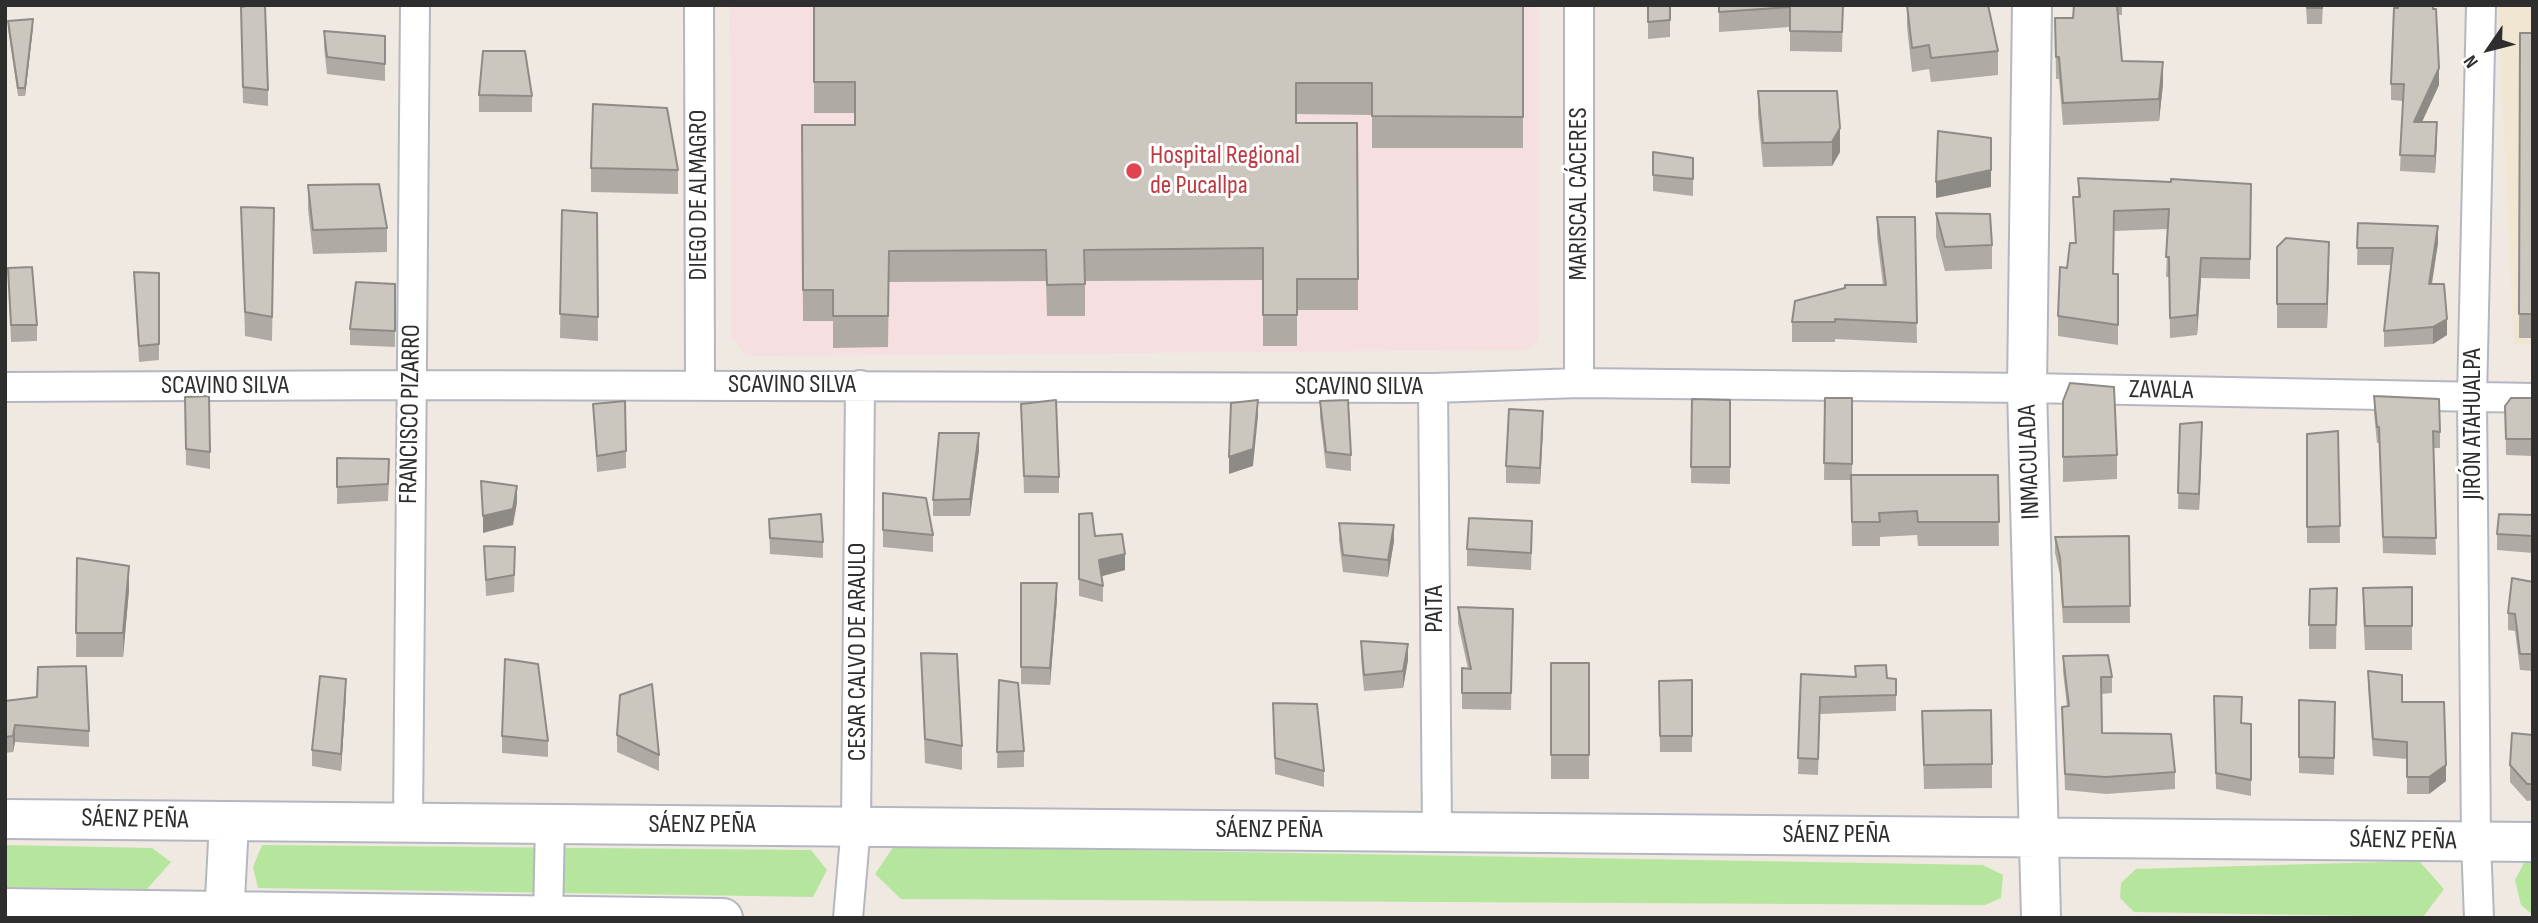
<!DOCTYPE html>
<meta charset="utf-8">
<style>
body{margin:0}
#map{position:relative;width:2538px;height:923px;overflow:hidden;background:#efe9e1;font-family:"Sofia Sans Condensed",sans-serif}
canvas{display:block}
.frame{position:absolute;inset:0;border:7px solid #2e2e2e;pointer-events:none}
.north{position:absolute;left:2454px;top:14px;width:70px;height:70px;-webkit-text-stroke:5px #fff;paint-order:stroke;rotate:235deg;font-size:19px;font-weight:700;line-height:28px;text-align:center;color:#2e2e2e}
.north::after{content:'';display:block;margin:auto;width:24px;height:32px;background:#2e2e2e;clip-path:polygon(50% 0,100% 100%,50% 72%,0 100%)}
</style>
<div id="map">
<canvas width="2538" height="923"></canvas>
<div class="frame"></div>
<div class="north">N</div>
</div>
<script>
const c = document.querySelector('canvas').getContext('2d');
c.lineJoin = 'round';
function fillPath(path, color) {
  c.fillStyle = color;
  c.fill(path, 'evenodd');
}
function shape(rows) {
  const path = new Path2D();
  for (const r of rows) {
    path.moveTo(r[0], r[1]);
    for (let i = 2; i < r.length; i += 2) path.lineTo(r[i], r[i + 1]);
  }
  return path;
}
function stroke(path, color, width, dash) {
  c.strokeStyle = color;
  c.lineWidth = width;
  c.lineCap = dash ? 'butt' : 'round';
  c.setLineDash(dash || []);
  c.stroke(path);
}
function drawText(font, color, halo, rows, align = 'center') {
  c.font = font + ' "Sofia Sans Condensed",sans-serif';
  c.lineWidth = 6;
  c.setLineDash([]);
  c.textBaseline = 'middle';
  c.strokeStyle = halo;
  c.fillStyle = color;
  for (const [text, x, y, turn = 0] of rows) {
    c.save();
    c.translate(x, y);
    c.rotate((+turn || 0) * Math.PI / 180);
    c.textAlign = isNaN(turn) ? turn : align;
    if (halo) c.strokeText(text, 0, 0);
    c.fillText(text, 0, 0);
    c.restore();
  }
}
fillPath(shape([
 [2498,5,2533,5,2533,344,2514,344]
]), '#f0e6d1');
fillPath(shape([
 [730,5,1537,5,1538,340,1526,350,747,356,731,337]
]), '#f5dfe0');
fillPath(shape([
 [5,845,152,848,171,862,147,889,5,887],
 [262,845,811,850,827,870,813,897,258,888,253,867],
 [894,846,1983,865,2003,875,2001,898,1985,905,901,899,875,874],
 [2527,857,2533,857,2533,915,2521,905,2515,880],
 [2419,861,2444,889,2423,917,2134,912,2120,898,2121,883,2136,869]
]), '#b6e59e');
const street = shape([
 [699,5,700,385],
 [1579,383,1579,5],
 [5,387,412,385,1433,388,1579,383,2027,388,2533,398],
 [1433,388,1437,831],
 [408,823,415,5],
 [548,918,550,824],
 [848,918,856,826,860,385],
 [2479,918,2476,842,2472,397,2481,5]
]);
const secondary = shape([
 [2032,5,2027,388,2041,918],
 [5,819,2533,842],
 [5,908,723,918],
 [224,918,229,823]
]);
stroke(street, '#b4b7c1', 32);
stroke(secondary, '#b4b7c1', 42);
stroke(street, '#fff', 28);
stroke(secondary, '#fff', 38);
fillPath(shape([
 [814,5,1523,5,1523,148,1372,148,1372,115,1296,114,1296,123,1358,279,1358,310,1297,310,1297,346,1263,346,1263,280,1085,281,1085,316,1047,316,1046,281,889,282,888,347,833,348,833,321,803,321,802,125,855,125,855,113,814,113],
 [1648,5,1670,5,1670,37,1648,39],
 [1719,5,1843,5,1842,52,1790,51,1790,27,1719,32],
 [1907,5,1998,51,1998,75,1931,82,1929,69,1912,72,1907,27],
 [2074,5,2122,5,2122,15,2118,15,2122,61,2163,84,2159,121,2063,125,2059,79,2056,79,2055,18,2073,18],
 [2306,5,2323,5,2322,24,2307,24],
 [2397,5,2433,5,2439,85,2422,122,2437,138,2435,173,2400,171,2403,101,2391,100,2391,84],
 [241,7,268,90,268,106,243,103],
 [8,21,33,27,25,96,18,96,8,29],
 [324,31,385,36,385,81,327,74,324,47],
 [2520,33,2533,33,2533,338,2519,338],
 [1758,91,1837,91,1840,152,1832,166,1763,167,1758,115],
 [479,95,532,96,532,112,479,112],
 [1653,152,1693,158,1693,196,1653,191],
 [591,168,678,170,678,194,591,192],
 [2078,178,2251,184,2250,279,2201,278,2197,335,2170,338,2169,277,2166,277,2168,229,2114,231,2113,274,2118,274,2118,345,2058,336,2058,316,2067,268,2075,243,2073,197,2078,197],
 [308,185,387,228,387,252,313,254,308,209],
 [241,207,274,232,272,341,245,336],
 [562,210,597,213,598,341,560,338],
 [1936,213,1992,245,1992,269,1945,271,1936,237],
 [1877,217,1915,217,1917,343,1835,339,1835,342,1792,342,1792,322,1883,285,1877,237],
 [2358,223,2438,243,2432,284,2447,335,2433,344,2384,347,2384,331,2391,265,2357,265],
 [2277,247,2329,266,2327,328,2277,328],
 [8,268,37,325,37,341,11,342],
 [134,272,159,273,159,360,139,362],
 [395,284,395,347,350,345,350,329],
 [2374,396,2440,432,2440,448,2433,448,2436,555,2383,553,2379,443,2377,443,2374,413],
 [185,397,210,452,210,469,186,465],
 [1825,398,1852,398,1852,475,1998,475,1999,546,1918,546,1917,535,1880,537,1880,546,1852,546,1851,480,1824,480],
 [2533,398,2533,456,2506,455,2505,406],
 [1692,399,1730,400,1730,484,1691,483],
 [1320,401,1351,455,1351,471,1326,468,1320,417],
 [2063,401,2117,455,2117,479,2063,482],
 [593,404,626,451,626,468,597,472],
 [1021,404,1059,477,1059,493,1024,493],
 [2180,424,2202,438,2199,510,2178,509],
 [1543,428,1540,484,1506,483,1506,466],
 [2338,431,2340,543,2307,543,2307,434],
 [979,450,970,516,933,516,933,500],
 [337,458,389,476,388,501,337,504],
 [883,493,933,535,933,552,883,547],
 [1079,514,1095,536,1125,570,1101,576,1103,586,1103,602,1079,596],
 [2533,515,2533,553,2497,550,2497,534],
 [769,519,823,542,823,558,770,554],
 [1339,523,1394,541,1388,577,1343,572,1339,540],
 [2129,536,2130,623,2063,623,2060,575,2055,553,2055,537],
 [1532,538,1531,570,1467,566,1467,549],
 [484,546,515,563,514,592,486,596],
 [77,558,129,590,123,657,76,657],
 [2533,582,2533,671,2520,670,2515,631,2508,630,2508,613],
 [1021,583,1057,599,1050,685,1021,684],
 [2412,587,2412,650,2365,650,2363,612,2363,588],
 [2337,588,2336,649,2309,649,2309,625],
 [1458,607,1513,626,1511,710,1462,709,1462,668,1468,669,1458,623],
 [1361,641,1408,660,1403,688,1364,691,1361,658],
 [921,653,962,746,962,770,925,763],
 [2063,656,2112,677,2112,693,2101,694,2102,733,2175,772,2175,789,2106,794,2065,790,2062,707,2067,706,2063,672],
 [1551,663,1589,663,1589,779,1551,779],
 [1855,666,1887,678,1896,679,1896,711,1820,714,1818,775,1798,774,1801,674,1855,677],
 [2368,671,2402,702,2446,781,2429,794,2407,794,2407,759,2373,756,2368,687],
 [999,680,1024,751,1024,767,997,768],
 [1692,680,1692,752,1660,752,1659,681],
 [346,695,341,771,312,766,312,750],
 [2214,696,2241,723,2251,724,2251,796,2216,789],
 [2299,700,2335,702,2334,775,2299,773],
 [5,701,89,731,89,747,15,742,13,752,5,753],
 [1273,703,1324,771,1324,787,1275,774],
 [1922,711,1992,764,1992,788,1924,789],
 [617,735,659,755,659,771,617,752],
 [2533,735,2533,800,2527,801,2510,782,2510,765],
 [502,736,548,741,548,757,502,753]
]), '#afaba4');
fillPath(shape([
 [33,19,33,27,25,96,25,88],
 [2163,62,2163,84,2159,121,2159,99],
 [2439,68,2439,85,2414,139,2414,122],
 [2437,122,2437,138,2435,173,2435,156],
 [1840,128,1840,152,1832,166,1832,142],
 [1991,138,1991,187,1936,198,1936,182],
 [2438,226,2438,243,2429,300,2429,284],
 [2329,242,2329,266,2327,328,2327,304],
 [2201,258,2201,278,2197,335,2197,315],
 [2447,319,2447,335,2433,344,2433,327],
 [1258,400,1258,416,1253,466,1229,474,1229,457],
 [1543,411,1543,428,1540,484,1540,468],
 [2202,422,2202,438,2199,510,2199,494],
 [979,433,979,450,970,516,970,499],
 [517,486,517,503,513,525,483,533,483,516],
 [1394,525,1394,541,1388,577,1388,560],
 [1125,554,1125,570,1099,577,1099,560],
 [129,566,129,590,123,657,123,633],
 [1057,583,1057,599,1050,685,1050,668],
 [1408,644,1408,660,1403,688,1403,671],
 [346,679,346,695,341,771,341,754],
 [15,725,15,742,13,752,13,736],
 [2446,765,2446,781,2429,794,2429,777]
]), '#8e8b86');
const building = shape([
 [251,5,265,5,268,90,243,87,241,7,251,5],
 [814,5,1523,5,1523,117,1372,116,1372,83,1296,83,1296,123,1357,123,1358,279,1297,279,1297,315,1263,315,1263,248,1084,250,1085,284,1047,285,1046,250,889,251,888,316,833,316,833,290,803,290,802,125,855,125,855,82,814,82,814,5],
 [1648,5,1670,5,1670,20,1648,22,1648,5],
 [1719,5,1843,5,1842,32,1790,31,1790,7,1719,12,1719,5],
 [1907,5,1988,5,1998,51,1931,58,1929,45,1912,48,1907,5],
 [2074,5,2117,5,2122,61,2163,62,2159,99,2063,103,2059,57,2056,57,2055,18,2073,18,2074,5],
 [2307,5,2322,5,2322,8,2307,8,2307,5],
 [2398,5,2433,5,2433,9,2436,9,2439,68,2414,122,2437,122,2435,156,2400,155,2404,84,2391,84,2394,8,2398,8,2398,5],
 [33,19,25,88,18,88,8,21,33,19],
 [324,31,385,36,385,64,327,57,324,31],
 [2520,33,2533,33,2533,314,2519,314,2520,33],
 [483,51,525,51,532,96,479,95,483,51],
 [1758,91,1837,91,1840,128,1832,142,1763,143,1758,91],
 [593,104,667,108,678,170,591,168,593,104],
 [1938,131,1991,138,1991,170,1936,182,1938,131],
 [1653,152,1693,158,1693,179,1653,175,1653,152],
 [2078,178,2171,182,2171,179,2251,184,2250,259,2201,258,2197,315,2170,318,2169,257,2166,257,2169,209,2114,211,2113,274,2118,274,2118,325,2058,316,2060,267,2067,268,2070,243,2076,243,2073,197,2080,197,2078,178],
 [379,184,387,228,313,230,308,185,379,184],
 [241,207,274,208,272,317,245,312,241,207],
 [562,210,597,213,598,317,560,314,562,210],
 [1936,213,1990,214,1992,245,1945,247,1936,213],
 [1877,217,1915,217,1917,323,1835,319,1835,322,1792,322,1795,301,1845,288,1845,285,1886,285,1877,217],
 [2358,223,2438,226,2429,284,2444,284,2447,319,2433,327,2384,331,2393,248,2357,248,2358,223],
 [2286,238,2329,242,2327,304,2277,304,2277,247,2286,238],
 [32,267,37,325,11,325,8,268,32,267],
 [134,272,159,273,159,344,139,346,134,272],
 [356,282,395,284,395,331,350,329,356,282],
 [2070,383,2114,387,2117,455,2063,457,2063,401,2070,383],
 [209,396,210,452,186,449,185,397,209,396],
 [2374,396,2439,399,2440,432,2433,431,2436,538,2383,537,2379,427,2377,427,2374,396],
 [1825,398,1852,398,1852,464,1824,463,1825,398],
 [2511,398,2533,398,2533,439,2506,439,2505,406,2511,398],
 [1692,399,1730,400,1730,467,1691,467,1692,399],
 [1056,400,1059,477,1024,476,1021,404,1056,400],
 [1258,400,1253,449,1229,457,1231,403,1258,400],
 [1348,400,1351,455,1326,452,1320,401,1348,400],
 [625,401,626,451,597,456,593,404,625,401],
 [1509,409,1543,411,1540,468,1506,466,1509,409],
 [2202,422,2199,494,2178,493,2180,424,2202,422],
 [2338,431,2340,526,2307,527,2307,434,2338,431],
 [939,433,979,433,970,499,933,500,939,433],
 [337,458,389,459,388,484,337,487,337,458],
 [1851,475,1998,475,1999,522,1918,522,1917,511,1879,513,1880,522,1852,522,1851,475],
 [481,481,517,486,513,509,483,516,481,481],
 [883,493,926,498,933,535,883,530,883,493],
 [1092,513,1095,536,1122,534,1125,554,1099,560,1103,586,1079,579,1079,514,1092,513],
 [821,514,823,542,770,538,769,519,821,514],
 [2499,514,2533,515,2533,536,2497,534,2499,514],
 [1469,518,1532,521,1531,553,1467,549,1469,518],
 [1339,523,1394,525,1388,560,1343,555,1339,523],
 [2129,536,2130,606,2063,607,2060,558,2055,537,2129,536],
 [484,546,515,547,514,575,486,580,484,546],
 [77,558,129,566,123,633,76,633,77,558],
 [2512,578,2533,582,2533,654,2520,654,2515,614,2508,613,2512,578],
 [1021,583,1057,583,1050,668,1021,667,1021,583],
 [2412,587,2412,626,2365,626,2363,588,2412,587],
 [2337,588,2336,625,2309,625,2310,589,2337,588],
 [1458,607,1513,609,1511,693,1462,693,1462,668,1471,669,1458,607],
 [1361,641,1408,644,1403,671,1364,675,1361,641],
 [921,653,957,654,962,746,925,739,921,653],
 [2108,655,2112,677,2101,677,2102,733,2171,734,2175,772,2106,777,2065,774,2062,707,2069,706,2063,656,2108,655],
 [505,659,538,664,548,741,502,736,505,659],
 [1551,663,1589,663,1589,755,1551,755,1551,663],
 [1886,665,1887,678,1896,679,1896,695,1820,697,1818,759,1798,758,1801,674,1856,677,1855,666,1886,665],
 [86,666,89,731,15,725,13,736,5,737,5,701,37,697,38,667,86,666],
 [2368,671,2402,675,2402,702,2444,702,2446,765,2429,777,2407,777,2407,742,2373,739,2368,671],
 [320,676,346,679,341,754,312,750,320,676],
 [999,680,1018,683,1024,751,997,752,999,680],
 [1692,680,1692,736,1660,736,1659,681,1692,680],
 [652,684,659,755,617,735,620,695,652,684],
 [2214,696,2242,697,2241,723,2251,724,2251,780,2216,773,2214,696],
 [2299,700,2335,702,2334,758,2299,757,2299,700],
 [1273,703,1317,704,1324,771,1275,758,1273,703],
 [1991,710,1992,764,1924,765,1922,711,1991,710],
 [2512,733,2533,735,2533,784,2527,784,2510,765,2512,733]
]);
fillPath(building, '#cbc7bf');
stroke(building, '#8e8b86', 2);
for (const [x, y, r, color] of [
 [1134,171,9,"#e0444e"]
]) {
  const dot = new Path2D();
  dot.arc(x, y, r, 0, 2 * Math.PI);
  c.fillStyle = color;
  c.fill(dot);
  stroke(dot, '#fff', 2.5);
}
drawText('26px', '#be3a42', '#fff', [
 ["Hospital Regional",1150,156],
 ["de Pucallpa",1150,186]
], 'left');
drawText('26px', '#2e2e2e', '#fff', [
 ["MARISCAL CÁCERES",1579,194,-90],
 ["DIEGO DE ALMAGRO",699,195,-90],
 ["SCAVINO SILVA",792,385],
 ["SCAVINO SILVA",225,386],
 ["SCAVINO SILVA",1359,387],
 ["ZAVALA",2161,391,1],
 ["FRANCISCO PIZARRO",411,414,-89],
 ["JIRÓN ATAHUALPA",2473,424,-90],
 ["INMACULADA",2030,462,-92],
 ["PAITA",1435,609,-90],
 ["CESAR CALVO DE ARAULO",858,652,-90],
 ["SÁENZ PEÑA",135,820,1],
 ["SÁENZ PEÑA",702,825],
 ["SÁENZ PEÑA",1269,830],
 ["SÁENZ PEÑA",1836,835],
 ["SÁENZ PEÑA",2403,841,1]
]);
</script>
